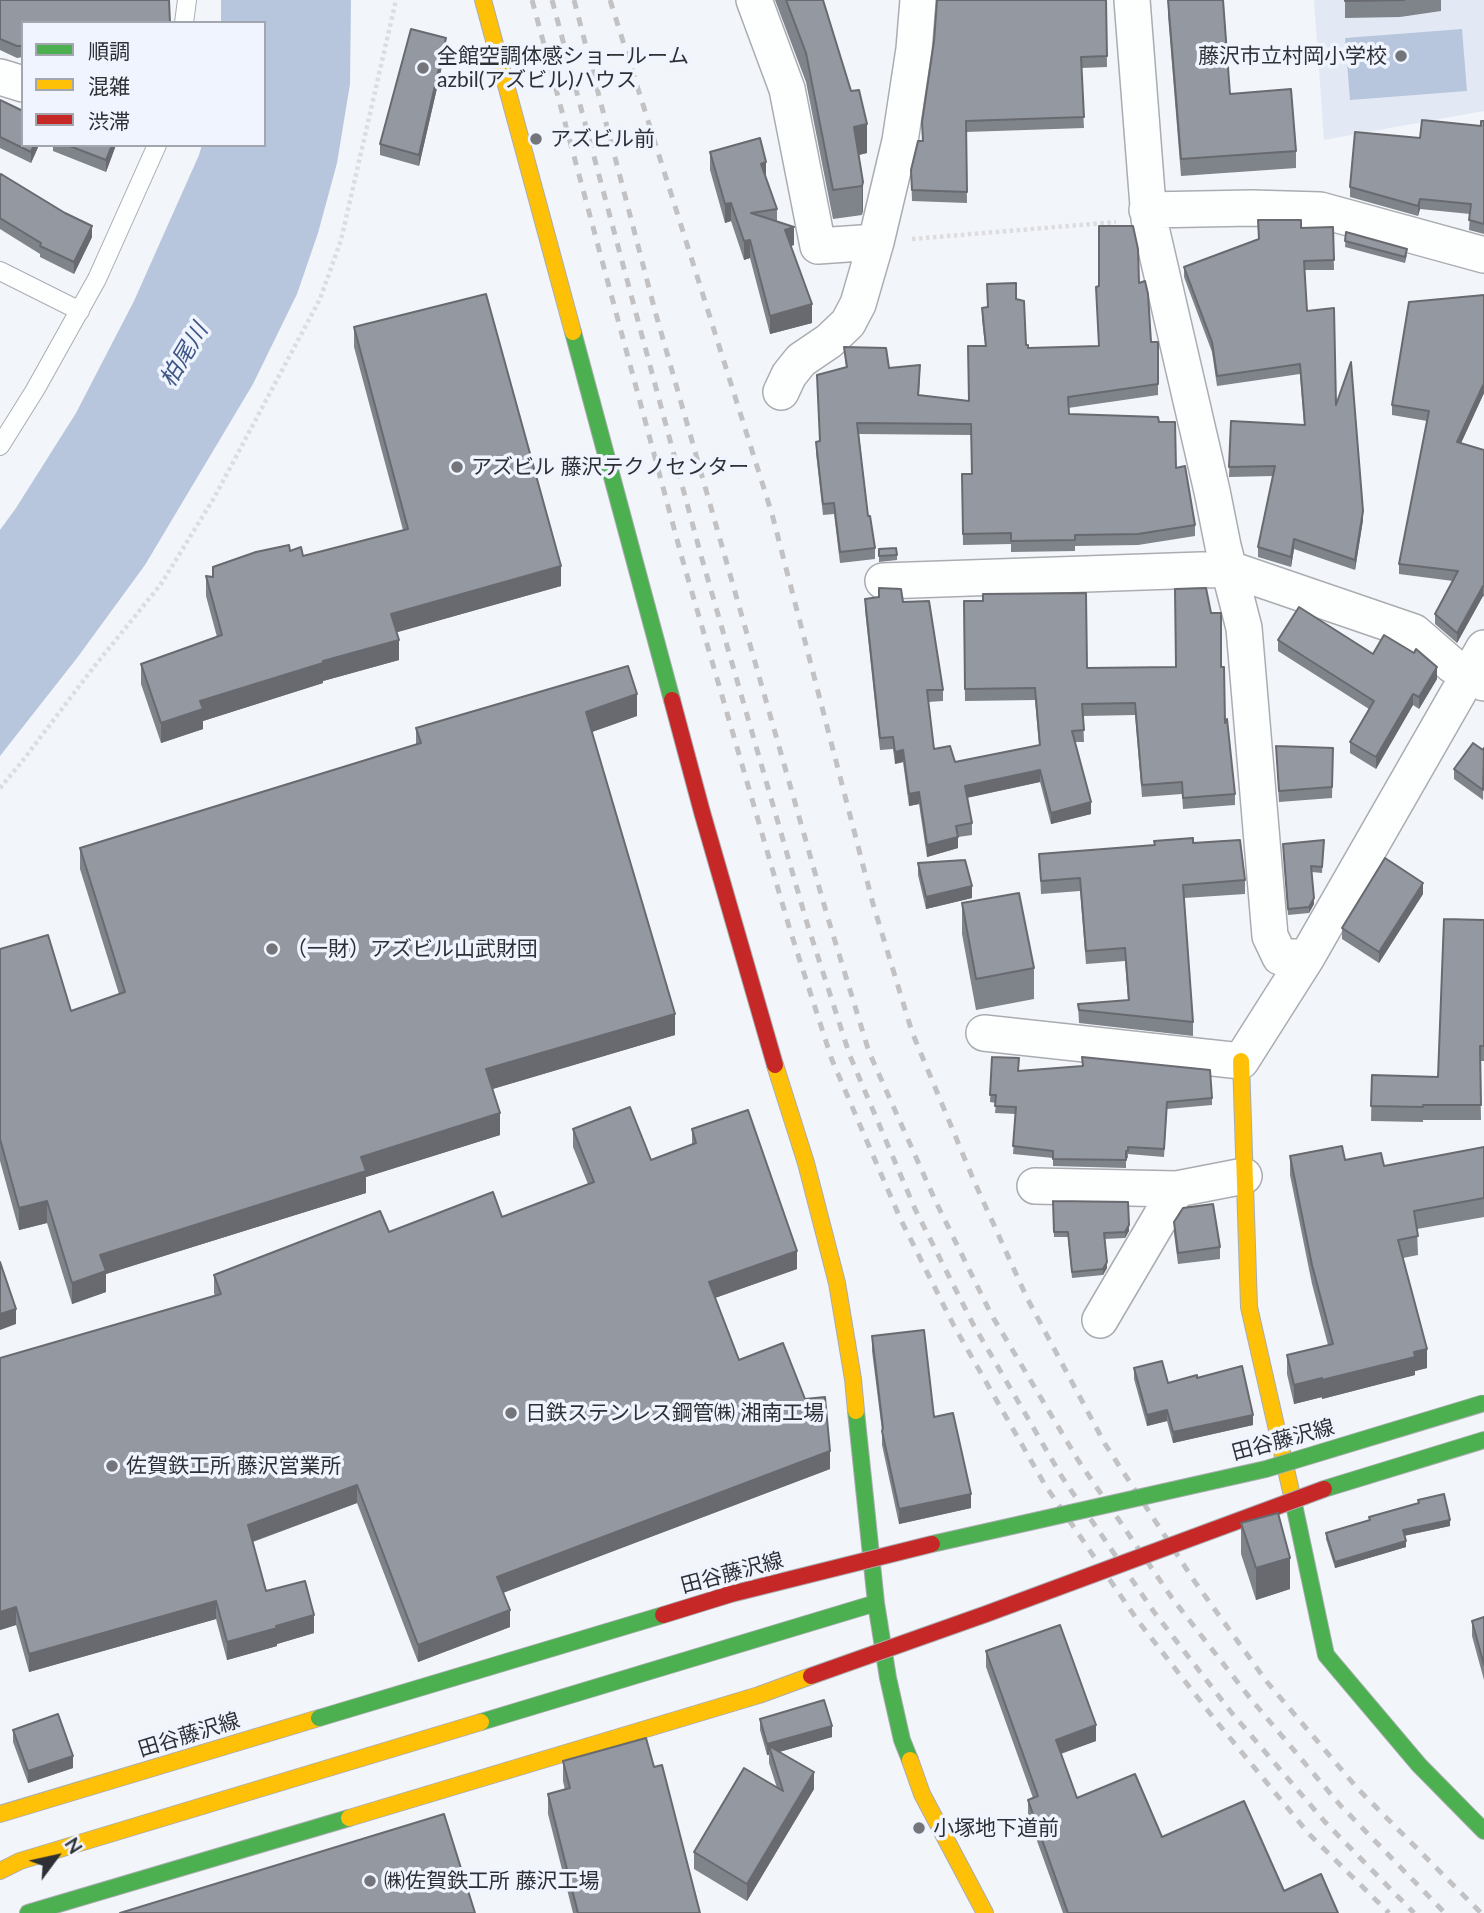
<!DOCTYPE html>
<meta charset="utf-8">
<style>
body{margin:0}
#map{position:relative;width:1484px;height:1913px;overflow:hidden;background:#f2f5fa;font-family:Lato,"Noto Sans JP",sans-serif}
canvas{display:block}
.legend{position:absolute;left:21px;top:21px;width:245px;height:126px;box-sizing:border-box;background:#eff4fe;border:2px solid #a2a6ae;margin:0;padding:9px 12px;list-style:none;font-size:21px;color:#2e3035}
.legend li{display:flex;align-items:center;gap:14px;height:35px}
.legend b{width:35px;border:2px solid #a2a6ae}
.north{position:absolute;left:21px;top:1822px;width:70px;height:70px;-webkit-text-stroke:5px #eff4fe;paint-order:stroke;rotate:57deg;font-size:19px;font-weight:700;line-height:28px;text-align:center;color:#2e3035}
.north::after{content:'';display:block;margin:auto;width:24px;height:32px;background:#2e3035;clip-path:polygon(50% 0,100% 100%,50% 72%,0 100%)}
</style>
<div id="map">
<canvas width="1484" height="1913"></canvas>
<ul class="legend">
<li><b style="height:9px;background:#4caf50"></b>順調</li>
<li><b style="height:9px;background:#ffc107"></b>混雑</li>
<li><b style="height:9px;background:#c62828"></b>渋滞</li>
</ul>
<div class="north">N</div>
</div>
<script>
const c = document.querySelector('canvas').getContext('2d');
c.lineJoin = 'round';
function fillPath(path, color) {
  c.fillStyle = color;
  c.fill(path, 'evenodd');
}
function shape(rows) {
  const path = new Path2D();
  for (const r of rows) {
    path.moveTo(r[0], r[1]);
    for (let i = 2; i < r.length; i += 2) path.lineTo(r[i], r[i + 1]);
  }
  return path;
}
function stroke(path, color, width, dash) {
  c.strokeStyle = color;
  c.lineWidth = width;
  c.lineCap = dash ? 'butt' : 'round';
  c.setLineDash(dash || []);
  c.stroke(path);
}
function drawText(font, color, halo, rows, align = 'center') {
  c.font = font + ' Lato,"Noto Sans JP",sans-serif';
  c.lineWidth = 7;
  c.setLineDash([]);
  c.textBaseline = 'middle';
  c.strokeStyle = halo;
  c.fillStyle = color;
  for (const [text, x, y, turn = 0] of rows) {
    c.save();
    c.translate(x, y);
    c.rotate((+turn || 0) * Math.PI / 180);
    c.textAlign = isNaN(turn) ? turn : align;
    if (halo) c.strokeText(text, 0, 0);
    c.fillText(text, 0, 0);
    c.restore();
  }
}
fillPath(shape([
 [1314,0,1484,0,1484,111,1324,140]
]), '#e3e9f4');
fillPath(shape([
 [221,0,351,0,350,84,337,163,318,233,297,294,253,384,145,565,77,658,0,756,0,530,16,508,76,413,134,301,199,155,202,145,264,145,264,23,221,23],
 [1462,29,1467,91,1350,100,1345,38]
]), '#b7c5dd');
const lane = shape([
 [184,23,187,0],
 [0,271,80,311],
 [0,446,35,390,97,279,157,145]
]);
const street = shape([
 [754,0,787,89,818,246,876,242],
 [1132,0,1149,219,1212,491,1223,546,1244,628,1270,936,1280,957,1307,957],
 [0,77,23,84],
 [1147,210,1252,208,1320,210,1484,255],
 [781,392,789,375,801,360,829,341,848,323,858,304,876,242,900,141,914,49,918,0],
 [883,581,1230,569,1414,632,1452,665,1484,683],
 [984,1033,1241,1061,1307,957,1484,648],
 [1035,1186,1177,1189],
 [1100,1320,1177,1189,1244,1176]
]);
const fast = shape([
 [573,332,672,700],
 [856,1411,876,1603,888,1678,902,1740,910,1760],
 [1324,1489,1484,1440],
 [1293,1500,1326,1655,1419,1765,1484,1831],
 [481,1722,876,1603],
 [28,1913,349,1818]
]);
const slow = shape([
 [483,0,573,332],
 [1241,1061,1249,1307,1293,1500],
 [775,1065,806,1163,837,1283,853,1379,856,1411],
 [910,1760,922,1794,985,1913],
 [0,1814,319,1718],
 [0,1871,20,1861,481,1722]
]);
const jam = shape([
 [672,700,702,812,775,1065]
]);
stroke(lane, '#aaacb1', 20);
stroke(street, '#aaacb1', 38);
stroke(fast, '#aaacb1', 18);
stroke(slow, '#aaacb1', 18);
stroke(jam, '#aaacb1', 18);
stroke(shape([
 [912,239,1116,222],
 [0,788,24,759,93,668,161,584,214,498,320,299,341,240,396,0]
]), '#dddddf', 4.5, [3.5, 3.5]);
stroke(lane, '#fdfefe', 18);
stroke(street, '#fdfefe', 35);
stroke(fast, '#4caf50', 16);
stroke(slow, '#ffc107', 16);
stroke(jam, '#c62828', 16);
stroke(shape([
 [532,0,682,558,790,930,832,1060,900,1218,954,1326,1045,1485,1138,1621,1216,1721,1309,1834,1389,1913],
 [552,0,700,552,807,923,850,1056,915,1209,973,1324,1062,1477,1154,1612,1231,1712,1325,1822,1414,1913],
 [574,0,655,311,827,915,869,1052,935,1200,991,1314,1078,1460,1172,1598,1250,1698,1340,1805,1445,1913],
 [610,0,772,514,873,904,912,1032,974,1181,1027,1298,1105,1444,1195,1582,1267,1682,1358,1789,1481,1913]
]), '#c2c2c4', 5, [9, 9]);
const fastBridge = shape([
 [932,1544,1266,1469,1484,1403],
 [319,1718,663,1615]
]);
const slowBridge = shape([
 [349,1818,759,1695,811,1676]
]);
const jamBridge = shape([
 [663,1615,731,1594,932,1544],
 [811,1676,986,1614,1324,1489]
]);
stroke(fastBridge, '#aaacb1', 18, []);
stroke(slowBridge, '#aaacb1', 18, []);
stroke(jamBridge, '#aaacb1', 18, []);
stroke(fastBridge, '#4caf50', 16);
stroke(slowBridge, '#ffc107', 16);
stroke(jamBridge, '#c62828', 16);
fillPath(shape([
 [0,0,23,23,23,57,17,58,0,50],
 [775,0,823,0,867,153,859,155,863,182,862,215,833,219,806,82],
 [1106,0,1107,67,1081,68,1084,128,966,132,967,203,912,201,911,170,922,141,922,122,934,41],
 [1168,0,1230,94,1296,151,1296,168,1181,176,1168,15],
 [1345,0,1441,0,1441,11,1400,17,1345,18],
 [446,49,419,166,380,155,380,144],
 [0,100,39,145,31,163,0,148],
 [1484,121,1484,234,1469,230,1470,214,1420,209,1418,216,1350,197,1350,187,1420,138,1481,126],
 [53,145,116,145,106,172,53,151],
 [710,152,766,179,777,209,777,222,794,245,791,246,812,323,770,334,750,258,744,260,731,221,725,223,710,170],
 [0,176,92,237,74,274,40,257,40,254,0,229],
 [1258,220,1301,228,1333,227,1334,270,1304,270,1307,311,1336,405,1363,520,1355,570,1294,549,1291,567,1258,557,1258,547,1273,476,1229,477,1231,421,1304,425,1300,374,1217,386,1212,352,1184,277,1184,267,1259,239],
 [1346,232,1407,255,1405,263,1345,247],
 [1139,283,1151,342,1158,342,1158,395,1068,408,1069,414,1159,422,1176,468,1195,525,1195,536,1138,545,1075,546,1075,551,1011,552,1011,544,963,545,962,474,972,474,971,435,859,434,868,516,875,548,875,559,840,563,834,514,823,515,816,453,816,442,819,441,846,367,844,347,889,368,920,376,919,395,969,401,985,346,982,319,982,308,1016,299,1026,345,1028,348,1099,346,1096,287],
 [1484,295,1484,393,1461,443,1484,450,1484,597,1483,596,1457,643,1435,624,1435,614,1453,581,1399,574,1399,564,1427,421,1392,415,1392,405],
 [354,327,561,586,397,632,399,660,323,681,323,683,203,721,203,729,161,743,141,684,141,664,217,637,206,596,206,576,213,577,290,551,303,556,403,530,354,347],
 [879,549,897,555,897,560,879,562],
 [865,599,903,602,943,690,943,701,928,702,934,749,955,762,1039,745,1035,700,965,701,964,601,1087,668,1221,667,1225,723,1235,794,1235,805,1183,809,1182,794,1142,797,1135,715,1083,716,1084,742,1075,742,1091,814,1051,824,1040,782,967,798,972,823,972,835,958,837,958,848,927,857,919,804,909,806,903,762,895,764,893,749,880,750,865,610],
 [1278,640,1373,654,1437,679,1419,709,1413,705,1376,769,1350,753,1350,742,1369,709,1278,651],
 [637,716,592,732,675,1035,492,1089,500,1135,366,1177,366,1193,106,1274,106,1292,72,1304,47,1223,19,1230,0,1161,0,949,71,1011,119,994,80,869,80,848,416,745,416,728],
 [1276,746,1333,748,1332,798,1279,802],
 [1484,748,1483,800,1454,779,1454,769,1483,750],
 [1324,840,1322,873,1312,872,1314,904,1309,913,1288,915,1283,849],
 [1193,843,1245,880,1245,894,1184,898,1193,1022,1193,1036,1079,1023,1078,1004,1128,1000,1125,961,1086,964,1080,891,1041,894,1039,854],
 [918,863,972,898,926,909,918,875],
 [1423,894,1379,963,1342,939,1342,928],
 [962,903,1034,968,1034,999,976,1010,962,934],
 [1484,920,1484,1061,1480,1061,1481,1120,1423,1120,1423,1122,1371,1121,1372,1075,1438,1077],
 [992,1057,1018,1071,1082,1066,1082,1057,1212,1098,1212,1105,1167,1109,1164,1157,1128,1154,1128,1158,1126,1158,1126,1168,1053,1166,1053,1158,1013,1154,1016,1114,995,1113,996,1103,990,1102],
 [573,1129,651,1160,692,1145,692,1129,797,1269,715,1298,739,1360,830,1469,503,1593,510,1627,418,1662,357,1503,253,1542,266,1591,314,1633,277,1644,277,1646,227,1660,216,1619,29,1672,16,1625,0,1630,0,1358,215,1296,214,1293,214,1275,389,1232,502,1217,588,1184,573,1147],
 [1484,1147,1484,1217,1417,1229,1418,1255,1403,1258,1427,1368,1415,1371,1415,1375,1322,1399,1322,1397,1294,1404,1287,1374,1287,1355,1328,1345,1312,1284,1290,1175,1290,1156,1345,1160,1384,1166],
 [1053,1201,1129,1231,1125,1238,1104,1239,1107,1268,1103,1275,1072,1278,1068,1237,1054,1237],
 [1174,1222,1220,1247,1220,1259,1178,1264,1174,1233],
 [872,1336,934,1417,971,1508,899,1524,882,1445,882,1431,872,1351],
 [1134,1368,1168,1383,1197,1378,1253,1425,1173,1443,1167,1421,1147,1426,1134,1379],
 [1418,1500,1450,1526,1404,1536,1406,1547,1335,1568,1326,1539,1326,1533,1369,1520,1369,1517,1418,1503],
 [1241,1523,1290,1589,1256,1600,1241,1554],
 [1484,1617,1484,1680,1472,1636,1472,1621],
 [986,1651,1096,1741,1061,1754,1077,1798,1284,1891,1338,1913,1063,1913,1028,1816,1028,1800,1033,1798,986,1667],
 [760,1719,832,1737,779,1752,814,1789,747,1901,694,1869,694,1852,777,1788,769,1763,769,1755,767,1755,760,1730],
 [13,1730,73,1768,28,1783,13,1742],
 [563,1761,654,1767,700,1913,573,1913,548,1814,548,1794,565,1790,563,1781]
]), '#7f838a');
fillPath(shape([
 [446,38,446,49,419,166,419,155],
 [867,124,867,153,854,156,854,127],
 [34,145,39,145,31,163,31,152],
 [112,145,116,145,106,172,106,160],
 [766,162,766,181,761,164],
 [863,182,863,211,862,215,862,186],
 [1420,199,1420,209,1418,216,1418,206],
 [731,203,731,221,725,223,725,204],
 [92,226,92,237,74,274,74,262],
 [794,227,794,245,785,248,785,230],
 [750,240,750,258,744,260,744,241],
 [812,304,812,323,770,334,770,316],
 [1484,383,1484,393,1457,452,1457,442],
 [1363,511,1363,520,1355,570,1355,560],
 [1294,539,1294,549,1291,567,1291,557],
 [561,566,561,586,391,634,391,614],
 [1483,586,1483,596,1457,643,1457,633],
 [399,640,399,660,323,681,323,683,203,721,203,729,161,743,161,723,200,701,323,661],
 [1437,667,1437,679,1419,709,1419,697],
 [637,694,637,716,586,734,586,712],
 [1413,694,1413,705,1376,769,1376,757],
 [903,750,903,762,895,764,895,752],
 [1040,770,1040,782,965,798,965,786],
 [919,792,919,804,909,806,909,794],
 [1091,802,1091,814,1051,824,1051,813],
 [958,837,958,848,927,857,927,845],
 [1423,883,1423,894,1379,963,1379,952],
 [972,886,972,898,926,909,926,897],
 [1314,898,1314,904,1309,913,1309,907],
 [675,1014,675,1035,486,1091,486,1069],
 [500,1113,500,1135,366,1177,366,1193,106,1274,106,1292,72,1304,72,1283,100,1255,361,1157],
 [47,1201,47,1223,19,1230,19,1208],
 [1129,1225,1129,1231,1125,1238,1125,1232],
 [797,1251,797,1269,709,1300,709,1282],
 [1107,1262,1107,1268,1103,1275,1103,1269],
 [16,1309,16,1324,0,1330,0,1314],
 [1427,1349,1427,1368,1415,1371,1415,1375,1322,1399,1322,1380],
 [1322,1378,1322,1397,1294,1404,1294,1385],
 [1167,1410,1167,1421,1147,1426,1147,1415],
 [1253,1415,1253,1425,1173,1443,1173,1432],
 [830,1451,830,1469,497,1595,497,1577],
 [357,1485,357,1503,248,1543,248,1525],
 [971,1494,971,1508,899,1524,899,1509],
 [1450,1520,1450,1526,1403,1536,1403,1530],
 [1406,1541,1406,1547,1335,1568,1335,1562],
 [1290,1558,1290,1589,1256,1600,1256,1568],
 [216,1601,216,1619,29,1672,29,1654],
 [16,1607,16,1625,0,1630,0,1612],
 [510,1610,510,1627,418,1662,418,1645],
 [314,1615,314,1633,277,1644,277,1646,227,1660,227,1642],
 [1096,1725,1096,1741,1056,1755,1056,1740],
 [832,1726,832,1737,772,1754,769,1746,769,1755,767,1755,767,1744],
 [73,1756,73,1768,28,1783,28,1771],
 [814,1772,814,1789,747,1901,747,1884]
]), '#686a70');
const building = shape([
 [0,0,169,0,170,23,23,23,23,46,17,46,0,39,0,0],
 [786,0,823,0,851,91,859,90,867,124,854,127,863,182,862,186,833,190,806,53,786,0],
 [937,0,1106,0,1107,56,1081,57,1084,117,966,121,967,192,912,190,911,170,918,141,923,141,922,122,934,41,937,0],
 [1168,0,1223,0,1230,94,1291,89,1296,151,1181,159,1168,0],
 [1345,0,1404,0,1345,1,1345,0],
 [411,29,446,38,419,155,380,144,411,29],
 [0,100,23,111,23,145,34,145,31,152,0,137,0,100],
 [1422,120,1481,126,1481,121,1484,121,1484,224,1469,220,1471,204,1420,199,1418,206,1350,187,1355,132,1420,138,1422,120],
 [760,138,766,162,761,164,777,209,751,213,794,227,785,230,812,304,770,316,750,240,744,241,731,203,725,204,710,152,760,138],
 [67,145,112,145,106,160,67,145],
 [1,174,65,213,92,226,74,262,40,246,41,243,0,218,0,176,1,174],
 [1258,220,1301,220,1301,228,1333,227,1334,260,1304,261,1307,311,1334,308,1336,405,1351,362,1363,511,1355,560,1294,539,1291,557,1258,547,1275,466,1229,467,1231,421,1305,425,1300,364,1217,376,1212,342,1184,267,1259,239,1258,220],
 [1099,226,1133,226,1138,249,1139,283,1145,281,1148,294,1151,342,1158,342,1158,384,1068,397,1069,414,1158,417,1159,422,1175,422,1176,468,1185,466,1195,525,1138,534,1075,535,1075,540,1011,541,1011,533,963,534,962,474,972,474,971,424,857,423,868,516,870,516,875,548,840,552,834,503,823,504,816,442,820,441,817,375,847,367,844,347,886,348,889,368,920,365,918,395,969,401,968,346,986,346,982,308,988,307,987,284,1016,283,1016,299,1024,301,1026,345,1028,345,1028,348,1099,346,1096,287,1099,286,1099,226],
 [1346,232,1407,249,1405,257,1345,241,1346,232],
 [486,294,561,566,391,614,399,640,323,661,323,663,200,701,203,709,161,723,141,664,222,635,206,576,213,577,213,567,256,552,289,545,290,551,301,547,303,556,408,529,354,327,486,294],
 [1484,295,1484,383,1457,442,1484,450,1484,586,1483,586,1457,633,1435,614,1458,571,1399,564,1429,411,1392,405,1409,302,1484,295],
 [896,548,897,555,879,556,879,549,896,548],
 [879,588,901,589,903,602,929,601,943,690,927,690,934,749,950,746,955,762,1040,745,1035,688,965,689,964,601,983,601,983,594,1086,593,1087,668,1176,667,1175,589,1206,588,1211,613,1221,613,1221,667,1224,667,1225,723,1227,719,1235,794,1183,798,1182,782,1142,785,1135,703,1082,704,1084,730,1072,731,1091,802,1051,813,1040,770,965,786,972,823,956,826,958,837,927,845,919,792,909,794,903,750,895,752,893,737,880,738,865,599,879,597,879,588],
 [1299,607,1373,654,1384,635,1414,653,1416,649,1437,667,1419,697,1413,694,1376,757,1350,742,1374,701,1278,640,1299,607],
 [628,666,637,694,586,712,675,1014,486,1069,500,1113,361,1157,366,1171,100,1255,106,1271,72,1283,47,1201,19,1208,0,1139,0,949,48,935,71,1011,125,992,80,848,421,743,416,728,628,666],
 [1473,743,1483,750,1484,748,1483,790,1454,769,1473,743],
 [1276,746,1333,748,1332,787,1279,791,1276,746],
 [1193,838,1193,843,1240,840,1245,880,1183,885,1193,1022,1079,1010,1078,1004,1129,1000,1125,948,1086,951,1080,878,1041,881,1039,854,1155,845,1154,841,1193,838],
 [1324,840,1322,867,1311,866,1314,898,1309,907,1288,909,1283,844,1324,840],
 [1385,858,1423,883,1379,952,1342,928,1385,858],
 [965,860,972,886,926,897,918,863,965,860],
 [1019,893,1034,968,976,979,962,903,1019,893],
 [1444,919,1484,920,1484,1046,1480,1046,1481,1105,1423,1105,1423,1107,1371,1106,1372,1075,1438,1077,1444,919],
 [992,1057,1019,1058,1018,1071,1083,1066,1082,1057,1210,1070,1212,1098,1167,1102,1164,1149,1128,1147,1128,1151,1126,1151,1126,1160,1053,1159,1053,1151,1013,1146,1016,1107,995,1106,996,1095,990,1095,992,1057],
 [630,1107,651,1160,696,1143,692,1129,748,1110,797,1251,709,1282,739,1360,783,1343,805,1399,825,1397,830,1451,497,1577,510,1610,418,1645,357,1485,248,1525,266,1591,305,1581,314,1615,276,1626,277,1628,227,1642,216,1601,29,1654,16,1607,0,1612,0,1358,221,1294,214,1275,380,1211,389,1232,493,1192,502,1217,594,1182,573,1129,630,1107],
 [1342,1146,1345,1160,1381,1153,1384,1166,1484,1147,1484,1198,1414,1211,1418,1236,1398,1240,1427,1349,1414,1352,1415,1357,1322,1380,1322,1378,1294,1385,1287,1355,1333,1344,1312,1265,1290,1156,1342,1146],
 [1053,1201,1128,1202,1129,1225,1125,1232,1104,1233,1107,1262,1103,1269,1072,1272,1068,1232,1054,1232,1053,1201],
 [1213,1204,1220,1247,1178,1253,1174,1222,1183,1208,1213,1204],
 [0,1262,16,1309,0,1314,0,1262],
 [924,1330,934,1417,953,1413,971,1494,899,1509,882,1431,883,1428,872,1336,924,1330],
 [1162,1361,1168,1383,1197,1375,1197,1378,1242,1366,1253,1415,1173,1432,1167,1410,1147,1415,1134,1368,1162,1361],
 [1444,1494,1450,1520,1403,1530,1406,1541,1335,1562,1326,1533,1370,1520,1369,1517,1419,1503,1418,1500,1444,1494],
 [1278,1513,1290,1558,1256,1568,1241,1523,1278,1513],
 [1484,1617,1484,1665,1472,1621,1484,1617],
 [1060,1625,1096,1725,1056,1740,1077,1798,1135,1774,1162,1837,1244,1801,1284,1891,1321,1874,1338,1913,1068,1913,1028,1800,1038,1796,986,1651,1060,1625],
 [824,1700,832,1726,767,1744,760,1719,824,1700],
 [58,1714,73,1756,28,1771,13,1730,58,1714],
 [646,1738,654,1767,662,1765,700,1913,578,1913,548,1794,570,1788,563,1761,646,1738],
 [769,1746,814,1772,747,1884,694,1852,744,1768,783,1791,769,1746],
 [444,1814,475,1913,120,1913,444,1814]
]);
fillPath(building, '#9498a0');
stroke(building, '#686a70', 2);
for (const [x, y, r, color] of [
 [1401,56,7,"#73757a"],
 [423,68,7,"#73757a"],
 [536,139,7,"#73757a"],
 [457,467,7,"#73757a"],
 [272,949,7,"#73757a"],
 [511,1413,7,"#73757a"],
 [112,1466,7,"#73757a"],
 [919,1828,7,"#73757a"],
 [370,1881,7,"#73757a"]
]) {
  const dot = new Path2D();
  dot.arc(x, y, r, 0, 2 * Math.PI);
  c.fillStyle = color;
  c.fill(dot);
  stroke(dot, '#eff4fe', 2.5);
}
drawText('21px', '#2e3035', '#eff4fe', [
 ["全館空調体感ショールーム",437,56],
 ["azbil(アズビル)ハウス",437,80],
 ["藤沢市立村岡小学校",1387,56,"right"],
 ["アズビル前",550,139],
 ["アズビル 藤沢テクノセンター",471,467],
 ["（一財）アズビル山武財団",286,949],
 ["日鉄ステンレス鋼管㈱ 湘南工場",525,1413],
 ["佐賀鉄工所 藤沢営業所",126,1466],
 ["小塚地下道前",933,1828],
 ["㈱佐賀鉄工所 藤沢工場",384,1881]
], 'left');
drawText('21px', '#2e3035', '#eff4fe', [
 ["田谷藤沢線",1283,1440,-15],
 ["田谷藤沢線",732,1573,-15],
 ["田谷藤沢線",189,1735,-17]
]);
drawText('italic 23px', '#3e5685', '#eff4fe', [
 ["柏尾川",184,355,-59]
]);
</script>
